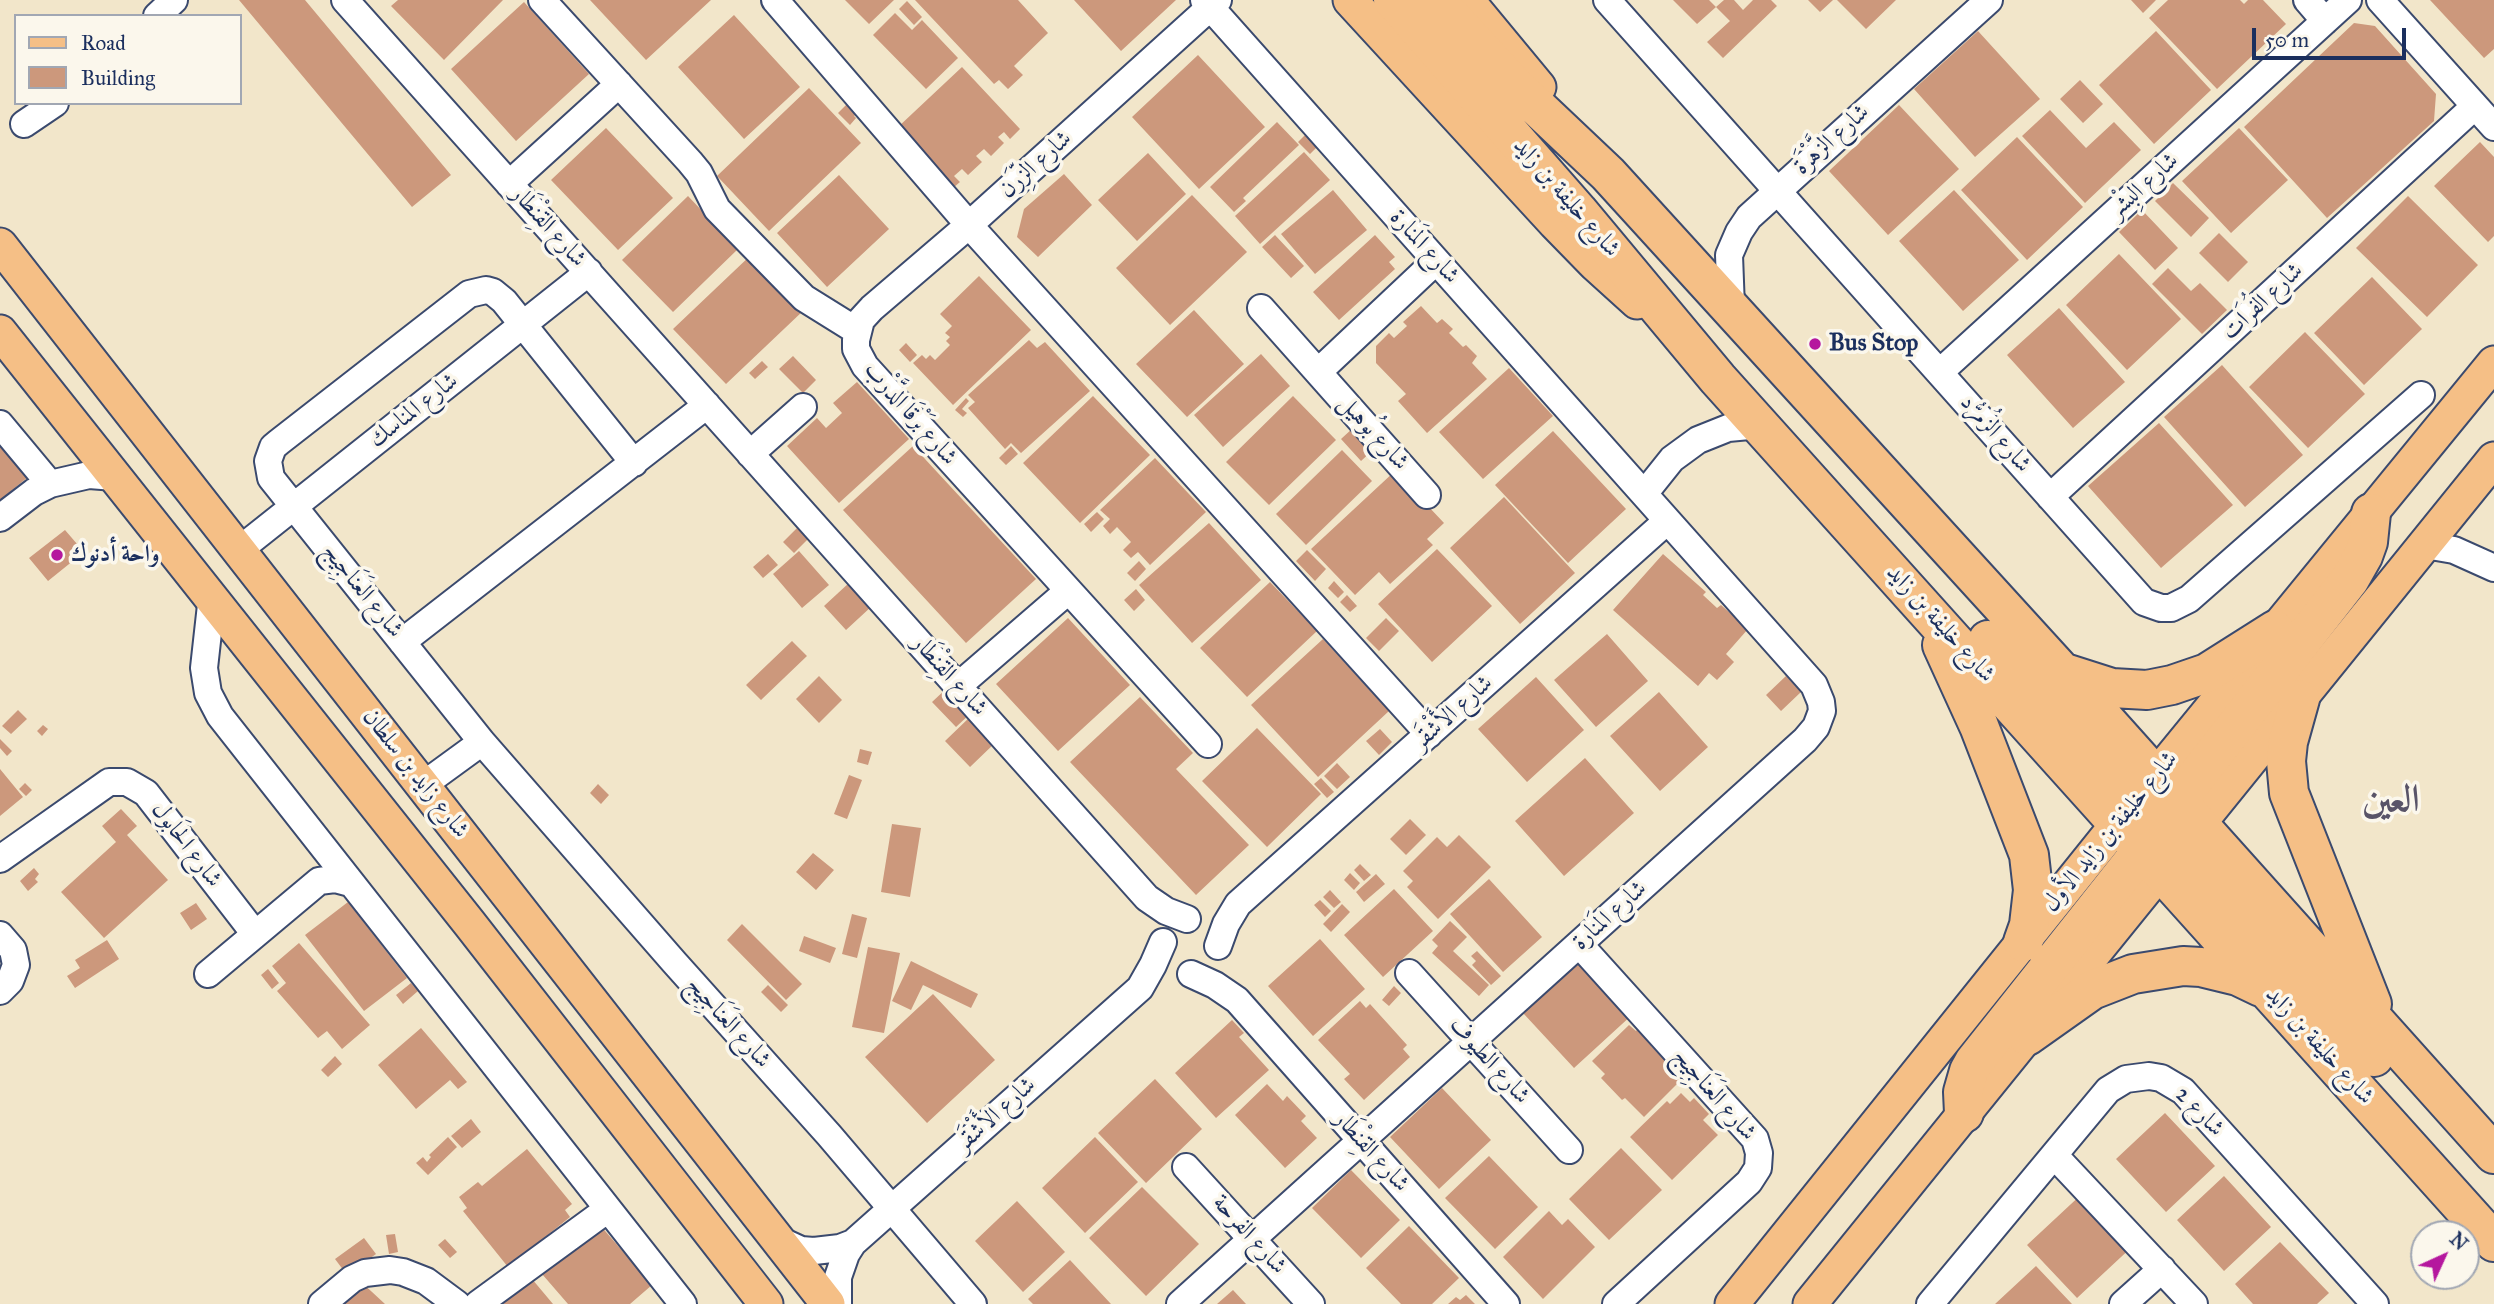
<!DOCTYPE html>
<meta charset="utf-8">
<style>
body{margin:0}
#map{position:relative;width:2494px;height:1304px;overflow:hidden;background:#f2e6ca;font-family:"IM FELL Great Primer",serif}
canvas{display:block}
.legend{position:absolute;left:14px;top:14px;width:228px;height:91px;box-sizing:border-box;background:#fbf7ec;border:2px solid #a1a7b3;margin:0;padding:9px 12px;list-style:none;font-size:21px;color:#1b2f5e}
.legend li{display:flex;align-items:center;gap:14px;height:35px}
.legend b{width:35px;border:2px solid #a1a7b3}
.north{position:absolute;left:2410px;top:1220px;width:70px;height:70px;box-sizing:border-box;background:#fbf7ec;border:2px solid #a1a7b3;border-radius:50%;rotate:45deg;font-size:19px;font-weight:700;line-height:28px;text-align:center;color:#1b2f5e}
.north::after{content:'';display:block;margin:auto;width:24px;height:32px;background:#b5179e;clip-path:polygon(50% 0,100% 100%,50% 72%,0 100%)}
.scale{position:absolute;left:2252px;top:28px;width:154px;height:32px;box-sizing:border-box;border:4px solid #1b2f5e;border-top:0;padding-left:9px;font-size:21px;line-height:24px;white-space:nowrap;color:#1b2f5e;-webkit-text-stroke:5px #fbf7ec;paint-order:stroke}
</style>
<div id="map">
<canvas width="2494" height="1304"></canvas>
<ul class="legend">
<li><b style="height:9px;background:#f5bf86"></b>Road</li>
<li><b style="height:19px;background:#cc987c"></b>Building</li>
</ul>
<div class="north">N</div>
<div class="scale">50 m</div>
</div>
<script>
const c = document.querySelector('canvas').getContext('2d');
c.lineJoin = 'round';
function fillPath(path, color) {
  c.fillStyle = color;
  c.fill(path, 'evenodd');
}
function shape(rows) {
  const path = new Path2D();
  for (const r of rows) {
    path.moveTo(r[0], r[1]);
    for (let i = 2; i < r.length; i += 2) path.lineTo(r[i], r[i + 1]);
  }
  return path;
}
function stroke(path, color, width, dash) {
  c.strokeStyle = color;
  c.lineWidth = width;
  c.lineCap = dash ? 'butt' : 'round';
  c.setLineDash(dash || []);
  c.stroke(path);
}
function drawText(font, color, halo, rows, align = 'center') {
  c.font = font + ' "IM FELL Great Primer",Amiri,serif';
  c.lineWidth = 7;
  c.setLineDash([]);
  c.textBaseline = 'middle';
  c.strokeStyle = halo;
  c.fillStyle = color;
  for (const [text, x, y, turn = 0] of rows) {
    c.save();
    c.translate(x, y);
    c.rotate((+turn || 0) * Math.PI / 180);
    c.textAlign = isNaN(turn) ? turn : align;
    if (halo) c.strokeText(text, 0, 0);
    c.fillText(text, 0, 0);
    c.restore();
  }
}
fillPath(shape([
 [239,0,305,0,451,175,412,207],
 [398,0,503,0,444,60,391,6],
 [590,0,711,0,646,60],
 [845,0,894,0,869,24],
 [915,0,1018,0,1048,33,1014,66,1023,75,1008,89,999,80,994,84],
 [1074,0,1176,0,1121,51],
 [1673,0,1709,0,1716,7,1697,24],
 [1724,0,1734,0,1743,10,1753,0,1771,0,1777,6,1723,58,1707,42,1730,21,1716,7],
 [1808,0,1833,0,1820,12],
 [1837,0,1896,0,1866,29],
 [2131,0,2156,0,2143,13],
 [2168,0,2240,0,2244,4,2248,0,2263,0,2286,24,2217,89,2149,18],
 [2430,0,2494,0,2494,49,2484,58],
 [907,1,922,17,914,25,899,9],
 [524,2,589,74,516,141,451,69],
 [895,13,912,30,922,20,958,58,926,89,873,35],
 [734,15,800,87,744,139,678,67],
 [2354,23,2375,26,2436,94,2434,121,2327,218,2244,127],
 [1978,31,2040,99,1975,157,1914,89],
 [2156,31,2211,90,2154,144,2099,85],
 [1198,55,1265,127,1199,189,1132,117],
 [962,67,1020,129,1010,139,1004,132,998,137,1004,143,991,156,984,149,976,156,982,162,968,175,962,169,954,176,960,182,953,188,897,128],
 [2080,80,2103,104,2083,123,2060,99],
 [809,88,861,143,769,231,717,176],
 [849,102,859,111,854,116,856,118,850,125,838,113],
 [1899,105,1959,169,1888,235,1829,171],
 [2050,110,2086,148,2114,122,2141,150,2085,203,2022,136],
 [1277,122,1299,145,1243,198,1246,201,1234,212,1210,187],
 [606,128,673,198,618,250,551,180],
 [2239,128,2288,180,2231,233,2182,181],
 [1308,132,1320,144,1310,154,1298,142],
 [2017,137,2083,207,2027,260,1961,190],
 [2480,142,2494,157,2494,236,2488,242,2434,186],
 [1304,152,1330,180,1260,244,1235,216],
 [1148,153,1186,194,1137,241,1098,200],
 [1064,174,1092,205,1038,257,1017,237,1024,209],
 [839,175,889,229,827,287,777,233],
 [2173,183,2209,218,2191,237,2155,201],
 [1333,190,1367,230,1315,274,1281,234],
 [1954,190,2019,260,1963,311,1899,241],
 [1192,195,1247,252,1170,325,1116,268],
 [688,196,738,249,673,312,622,260],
 [2408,196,2478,265,2427,317,2356,248],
 [2142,210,2178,248,2155,270,2119,232],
 [2219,233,2248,262,2228,282,2199,253],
 [1275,235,1304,266,1291,278,1262,247],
 [1375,235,1395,257,1389,262,1395,269,1339,320,1313,292],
 [752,254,758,261,752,266,762,275,767,271,804,310,726,384,673,329],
 [2119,254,2181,319,2127,370,2066,305],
 [2168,268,2191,291,2200,283,2227,310,2202,334,2152,284],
 [979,276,1031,330,953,405,913,363,922,355,926,359,930,355,935,360,950,345,946,341,950,337,945,333,952,326,940,314],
 [2372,277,2422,329,2364,385,2314,333],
 [1421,306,1437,323,1442,319,1453,329,1449,333,1463,347,1466,345,1477,356,1472,363,1487,379,1427,433,1398,401,1406,394,1376,363,1376,346,1389,333,1394,338,1407,326,1403,322],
 [2059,308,2125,382,2073,428,2007,355],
 [1194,310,1244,364,1187,417,1136,364],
 [2305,332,2365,394,2308,448,2249,387],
 [1029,340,1037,348,1045,342,1090,391,1021,453,1011,443,1005,449,968,408,975,402,968,395],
 [906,343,917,355,910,362,899,350],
 [1261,354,1290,386,1223,447,1194,415],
 [793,356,816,380,803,393,779,369],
 [762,361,768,367,755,379,749,373],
 [2222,365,2303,455,2245,507,2164,417],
 [1509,368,1553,416,1483,479,1439,432],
 [857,382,909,439,839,503,787,446,817,418,826,428,842,413,833,403],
 [1093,396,1150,455,1080,523,1023,463],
 [1293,396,1336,440,1269,505,1226,462],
 [966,398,969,401,962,409,967,413,963,417,955,410],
 [2159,423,2233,505,2161,568,2088,486],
 [1353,428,1374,449,1361,461,1341,439],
 [1553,431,1626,509,1568,563,1495,485],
 [0,442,28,477,0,500],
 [913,446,1036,579,966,643,843,510],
 [1011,446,1018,454,1006,465,999,458],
 [1342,450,1372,481,1306,545,1276,514],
 [1155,458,1206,512,1150,565,1138,552,1131,558,1123,550,1131,542,1117,527,1110,534,1103,526,1110,519,1100,510],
 [1395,471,1444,523,1427,539,1433,545,1390,584,1379,572,1355,595,1311,549],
 [1504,497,1575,573,1520,624,1450,548],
 [1097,512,1104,519,1091,532,1084,524],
 [1209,523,1261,580,1192,643,1139,585],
 [798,527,809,538,794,553,783,542],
 [65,530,84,552,48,581,29,558],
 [1437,549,1492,606,1432,662,1378,604],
 [1307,550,1326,569,1315,581,1296,561],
 [799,551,829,585,802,608,773,574],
 [768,554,778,565,763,578,753,567],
 [1663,554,1706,592,1703,595,1717,608,1721,605,1748,629,1726,654,1734,662,1717,680,1709,673,1698,686,1613,610],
 [1139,561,1146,569,1135,581,1127,573],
 [1334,581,1344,592,1338,598,1328,588],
 [850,582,872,606,846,630,824,606],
 [1270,582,1317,631,1247,697,1200,648],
 [1136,589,1145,600,1134,611,1124,600],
 [1347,595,1357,606,1350,612,1340,602],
 [1068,618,1130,685,1058,751,996,684],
 [1386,618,1399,631,1379,651,1366,638],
 [1607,634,1648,681,1596,727,1554,680],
 [1323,639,1389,711,1318,777,1251,705],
 [792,641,807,656,761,700,746,685],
 [819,676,842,700,819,723,796,699],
 [1786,676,1801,692,1781,711,1766,695],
 [1536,677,1584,730,1527,782,1478,729],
 [947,688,971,713,956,727,932,702],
 [1659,692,1708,747,1660,791,1610,736],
 [1140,697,1193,753,1176,769,1249,845,1196,895,1070,762],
 [18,710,27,719,11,734,2,726],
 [971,716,996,742,970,767,945,741],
 [43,725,48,729,42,736,37,731],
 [1257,728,1321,794,1267,847,1202,781],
 [1380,729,1392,742,1379,755,1366,741],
 [0,739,12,751,7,756,0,748],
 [860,749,872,752,868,765,857,762],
 [1585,758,1634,813,1564,876,1515,821],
 [1337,763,1350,777,1337,789,1324,776],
 [0,769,23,797,0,816],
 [849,775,862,780,847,819,834,814],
 [1321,778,1334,792,1327,798,1314,784],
 [25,783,32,790,26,796,19,789],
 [598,784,609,795,601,804,590,793],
 [121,809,137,826,127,835,168,880,104,938,61,892,116,842,102,826],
 [1410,819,1426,835,1406,855,1390,839],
 [892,824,921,828,910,897,881,892],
 [1459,835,1491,867,1438,919,1407,887,1413,881,1403,871,1437,837,1447,847],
 [813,853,834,870,816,890,796,872],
 [1360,864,1371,875,1364,881,1354,870],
 [34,868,39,874,35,879,38,882,28,891,20,881],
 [1350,873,1360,883,1354,890,1344,880],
 [1376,874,1385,884,1364,902,1356,892],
 [1489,879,1542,937,1503,972,1450,914],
 [1394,889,1433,931,1383,977,1344,935],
 [1330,890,1341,902,1334,908,1323,897],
 [1320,900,1331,911,1325,917,1314,905],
 [348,902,407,978,364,1011,305,935],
 [196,903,207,919,191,930,180,913],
 [1342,904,1350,912,1331,932,1323,924],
 [852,914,867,918,857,958,842,954],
 [1450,921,1467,937,1453,951,1489,985,1479,996,1432,953,1438,946,1432,940],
 [742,924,802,984,786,1000,727,940],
 [804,936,836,948,830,963,799,951],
 [1320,939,1365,989,1313,1036,1268,986],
 [107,940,119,959,75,988,67,976,80,968,75,960],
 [299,943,370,1025,342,1049,327,1031,318,1038,277,991,286,983,272,966],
 [868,947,900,953,884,1033,852,1027],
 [1477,951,1501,976,1491,985,1472,965,1476,961,1471,956],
 [911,961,978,994,971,1008,923,985,911,1010,892,1001],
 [1578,962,1633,1014,1574,1068,1523,1013],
 [268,969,279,983,272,989,261,975],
 [411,983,418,991,403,1004,396,995],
 [768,985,788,1005,781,1012,761,992],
 [1394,986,1401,993,1389,1006,1382,1000],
 [933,994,995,1060,927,1123,865,1057],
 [1360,1001,1366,1008,1370,1004,1407,1045,1403,1049,1410,1057,1364,1100,1344,1079,1350,1074,1318,1040],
 [1232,1020,1244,1033,1239,1037,1269,1070,1216,1118,1175,1073],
 [1629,1025,1636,1031,1640,1026,1655,1042,1651,1046,1657,1052,1659,1049,1683,1073,1677,1078,1680,1081,1644,1117,1625,1098,1622,1100,1601,1078,1605,1074,1592,1061],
 [421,1028,467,1082,458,1089,450,1080,416,1109,378,1065],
 [335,1056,342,1064,328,1077,321,1070],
 [1155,1079,1202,1129,1146,1183,1098,1133],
 [1267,1084,1283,1101,1287,1096,1306,1116,1301,1121,1317,1138,1285,1168,1235,1115],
 [1442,1088,1491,1140,1439,1189,1390,1137],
 [1681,1093,1690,1102,1694,1098,1709,1114,1703,1120,1718,1135,1672,1180,1630,1137,1667,1101,1670,1104],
 [2165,1113,2215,1166,2166,1212,2116,1159],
 [471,1119,481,1132,462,1148,451,1136],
 [448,1137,457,1147,428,1175,416,1163,423,1157,427,1162,431,1157,429,1155],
 [1095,1137,1138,1182,1085,1233,1042,1188],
 [1621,1148,1662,1190,1609,1240,1569,1199],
 [527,1149,572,1204,565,1210,570,1217,508,1267,463,1211,467,1208,459,1197,478,1182,482,1186],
 [1489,1156,1538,1207,1495,1249,1445,1198],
 [1351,1170,1400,1220,1361,1258,1312,1208],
 [2224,1176,2271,1227,2224,1271,2177,1220],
 [1142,1187,1199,1244,1146,1296,1089,1238],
 [2085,1191,2135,1244,2077,1298,2027,1245],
 [1017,1201,1065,1252,1023,1292,975,1241],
 [1549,1211,1562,1225,1568,1219,1595,1247,1543,1299,1503,1257],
 [599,1224,652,1285,630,1304,568,1304,542,1274],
 [1409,1226,1459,1278,1432,1304,1401,1304,1366,1268],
 [395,1234,398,1252,389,1254,386,1235],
 [364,1238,376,1254,347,1275,335,1259],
 [445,1239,457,1252,450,1258,438,1245],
 [2280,1242,2329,1293,2317,1304,2253,1304,2235,1284],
 [1070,1260,1111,1304,1033,1304,1028,1299],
 [2036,1266,2072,1304,1995,1304],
 [358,1279,385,1304,335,1304],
 [532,1279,553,1304,503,1304],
 [1233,1290,1246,1304,1217,1304],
 [1466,1295,1475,1304,1448,1304,1456,1297,1460,1300]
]), '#cc987c');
const minor = shape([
 [345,0,1147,898,1166,911,1187,919],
 [542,0,690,162,699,173,717,209,804,298,857,331],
 [775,0,969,225,1429,734],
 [1607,0,2144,602,2161,608,2171,608,2189,599,2421,395],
 [2307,0,2325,21],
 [2380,0,2494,127],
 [157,16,174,0],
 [24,124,55,103],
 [509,184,619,84],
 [1261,308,1427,495],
 [1731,308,1729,255,1739,232,1749,217,1989,0],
 [1318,372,1436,261],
 [1940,372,2348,0],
 [0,424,50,484],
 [750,454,803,407],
 [634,463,504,301,493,292,486,290,469,294,279,442,273,447,268,461,271,478,482,742,674,962,829,1135,973,1304],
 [1644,494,1672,459,1698,440,1728,428,1760,425],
 [2050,497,2475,106],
 [0,518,34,492,50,484,89,475,115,477],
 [2425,545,2454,550,2494,568],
 [239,550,589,272],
 [212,596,204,668,208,693,220,716,683,1304],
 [402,642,707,405],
 [958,686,1068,591],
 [1208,744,865,366,856,349,856,340,861,320,872,308,969,225,1218,0],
 [423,785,482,742],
 [0,859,109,782,127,782,146,793,255,934],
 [0,935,13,950,16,965,10,981,0,991],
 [1579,944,1755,1139,1759,1153,1758,1168,1749,1182,1616,1304],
 [1218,946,1226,924,1238,904,1667,521],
 [1409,973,1569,1150],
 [208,974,319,881,335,879,350,883],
 [1191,974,1215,985,1237,1000,1506,1304],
 [2054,1155,2194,1304],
 [1186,1167,1311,1304],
 [777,1239,801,1250,814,1251,840,1248,853,1243],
 [322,1304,352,1279,365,1273,390,1270,403,1272,426,1281,457,1304],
 [478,1304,608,1209],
 [838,1304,838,1277,846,1254,853,1243,1140,988,1153,965,1163,942],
 [1180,1304,1805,740,1816,727,1822,711,1821,702,1814,685,1204,0],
 [1930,1304,2108,1090,2126,1079,2149,1076,2161,1078,2183,1091,2375,1304],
 [2123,1304,2162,1269]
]);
const major = shape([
 [1350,0,1555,223,1595,264,1637,302],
 [1467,0,1539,87],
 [0,245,828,1304],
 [0,332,470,924,766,1304],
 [1732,1304,2156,776,2494,363],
 [1810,1304,2494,459]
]);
const highway = shape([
 [1393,0,1578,211,1718,379,2494,1242],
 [1436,0,1515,86,1608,174,2063,673,2494,1154],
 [1988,640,2139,797,2178,817],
 [1942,645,1979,726,2029,855,2033,890,2029,925,2023,942],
 [2065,673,2112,688,2147,690,2172,685,2207,673,2275,630],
 [2300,699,2288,742,2286,761,2289,793,2372,1004],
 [2146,834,2178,850,2348,1033,2374,1057],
 [2160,871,2172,815,2178,800,2350,579,2363,556,2368,542,2371,513],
 [2027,1036,2092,990,2133,974,2183,966,2201,967,2238,976,2261,987],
 [1964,1113,1963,1092,1969,1071,1974,1062,2142,850,2148,827]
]);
stroke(minor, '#3b4a6e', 30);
stroke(major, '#3b4a6e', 37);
stroke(highway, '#3b4a6e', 42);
stroke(minor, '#fff', 26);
stroke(major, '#f5bf86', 33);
stroke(highway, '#f5bf86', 38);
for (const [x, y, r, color] of [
 [1815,344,7,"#b5179e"],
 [57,555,7,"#b5179e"]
]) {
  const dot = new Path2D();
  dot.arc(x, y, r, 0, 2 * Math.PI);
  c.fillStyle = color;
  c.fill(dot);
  stroke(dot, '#fbf7ec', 2.5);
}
drawText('24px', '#1b2f5e', '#fbf7ec', [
 ["شارع الزَّهْرَة",1832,140,-42],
 ["شارع الزِّرَن",1036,165,-42],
 ["شارع البِشْر",2144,186,-42],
 ["شارع خليفة بن زايد",1566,198,49],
 ["شارع القِنْطَار",548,227,48],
 ["شارع المَنارة",1424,247,48],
 ["شارع الفُرَات",2263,302,-43],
 ["شارع المناسك",414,411,-38],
 ["شارع بَرْقَا الدَّرْب",910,414,49],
 ["شارع بُوهيل",1373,433,48],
 ["شارع الزُمرُّد",1995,434,49],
 ["شارع العَنَاجِيج",362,591,51],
 ["شارع خليفة بن زايد",1940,624,48],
 ["شارع القِنْطَار",949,676,48],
 ["شارع الأَشْقَر",1453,713,-42],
 ["شارع زايد بن سلطان",415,774,52],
 ["شارع خليفة بن زايد الأول",2111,832,-51],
 ["شارع الحَابول",186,845,53],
 ["شارع المَنارة",1610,916,-42],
 ["شارع العَنَاجِيج",728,1023,48],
 ["شارع خليفة بن زايد",2319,1046,48],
 ["شارع الطيوف",1489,1061,48],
 ["شارع العَنَاجِيج",1714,1095,49],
 ["شارع 2",2199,1112,46],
 ["شارع الأَشْقَر",996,1115,-42],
 ["شارع القِنْطَار",1371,1152,48],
 ["شارع الفرحة",1249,1235,48]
]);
drawText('bold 24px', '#1b2f5e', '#fbf7ec', [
 ["Bus Stop",1829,344],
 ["واحة أدنوك",71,555]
], 'left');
drawText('bold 38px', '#595468', '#fbf7ec', [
 ["العين",2391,802]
]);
</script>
